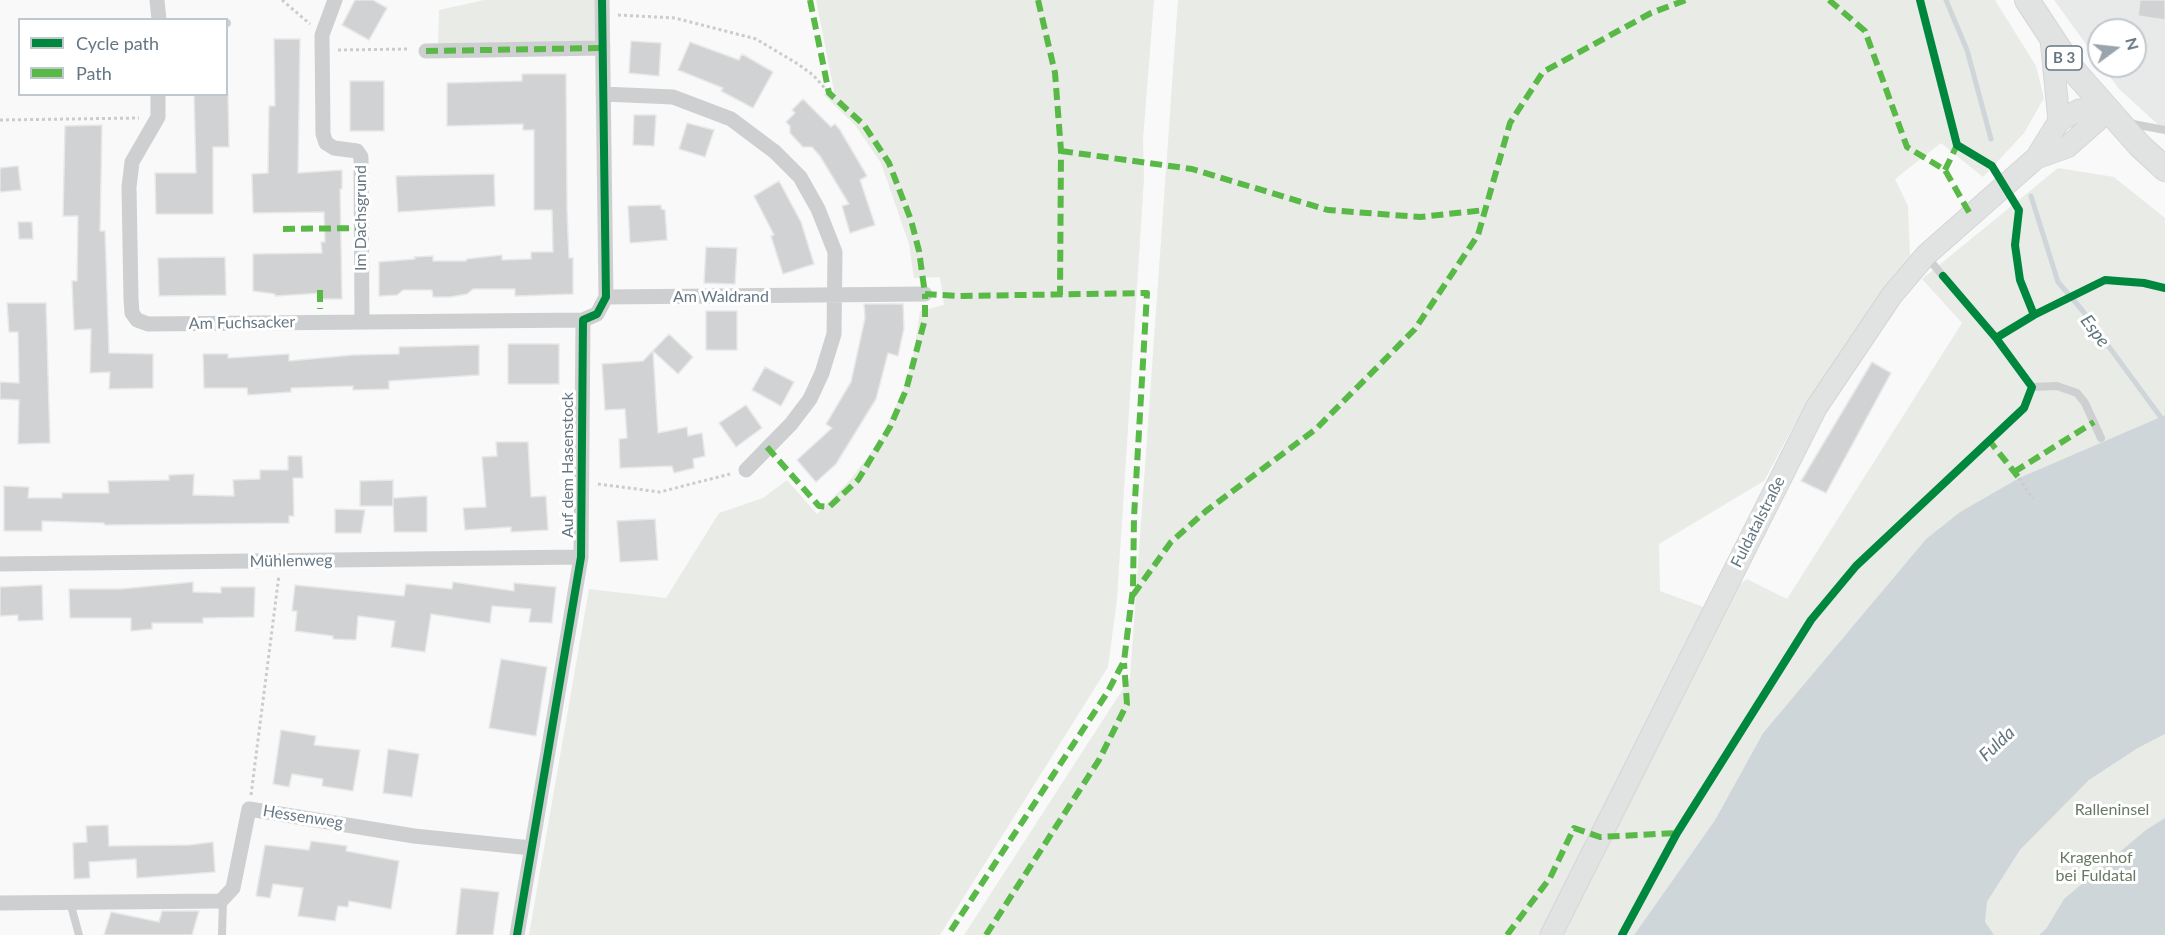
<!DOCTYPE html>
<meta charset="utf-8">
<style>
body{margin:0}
#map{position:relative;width:2165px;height:935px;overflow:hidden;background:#f9f9f9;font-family:Lato,sans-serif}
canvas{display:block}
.legend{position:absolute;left:18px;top:18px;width:210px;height:78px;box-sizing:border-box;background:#fff;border:2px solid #c1c8cd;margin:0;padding:8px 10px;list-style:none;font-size:18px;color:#657683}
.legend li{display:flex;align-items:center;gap:12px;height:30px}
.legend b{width:30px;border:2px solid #c1c8cd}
.north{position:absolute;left:2087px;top:18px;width:60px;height:60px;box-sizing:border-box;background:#fff;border:2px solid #c1c8cd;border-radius:50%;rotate:75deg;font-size:16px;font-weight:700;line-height:24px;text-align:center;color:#657683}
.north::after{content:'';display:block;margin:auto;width:21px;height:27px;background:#99a4ac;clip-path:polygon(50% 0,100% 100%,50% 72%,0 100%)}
</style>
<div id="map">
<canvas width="2165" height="935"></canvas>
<ul class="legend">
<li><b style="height:8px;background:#00873e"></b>Cycle path</li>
<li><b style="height:8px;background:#58b947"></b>Path</li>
</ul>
<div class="north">N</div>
</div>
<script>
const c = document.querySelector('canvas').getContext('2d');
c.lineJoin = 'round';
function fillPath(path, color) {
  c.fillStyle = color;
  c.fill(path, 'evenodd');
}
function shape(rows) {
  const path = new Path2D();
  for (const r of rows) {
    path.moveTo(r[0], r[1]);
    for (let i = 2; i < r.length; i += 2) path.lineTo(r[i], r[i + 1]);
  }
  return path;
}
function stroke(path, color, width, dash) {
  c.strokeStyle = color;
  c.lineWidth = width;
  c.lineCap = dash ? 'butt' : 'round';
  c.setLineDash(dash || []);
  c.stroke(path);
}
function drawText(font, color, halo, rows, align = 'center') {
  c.font = font + ' Lato,sans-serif';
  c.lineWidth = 6;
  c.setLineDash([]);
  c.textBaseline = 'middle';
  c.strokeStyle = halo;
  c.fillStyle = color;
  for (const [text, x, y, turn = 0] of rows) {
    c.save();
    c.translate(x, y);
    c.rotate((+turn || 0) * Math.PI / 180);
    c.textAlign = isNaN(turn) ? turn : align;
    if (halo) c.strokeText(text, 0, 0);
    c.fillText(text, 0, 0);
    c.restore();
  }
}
fillPath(shape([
 [2054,0,2165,0,2165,131,2119,89,2102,66,2135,66,2135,30,2099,30,2099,62]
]), '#e8e9e9');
fillPath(shape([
 [484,0,597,0,599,43,438,46,439,10],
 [816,0,1154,0,1143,139,1144,178,1117,599,1108,667,940,935,529,935,589,589,666,598,719,513,763,498,787,480,817,514,851,479,881,439,903,390,913,358,920,311,944,305,940,277,914,278,909,244,881,163,855,125,823,94,834,91],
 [1178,0,1995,0,2036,66,2044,98,2024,133,1983,177,1941,143,1895,179,1908,206,1910,256,1806,403,1764,481,1659,544,1660,591,1706,608,1747,579,1787,599,1962,323,1922,279,2058,168,2114,177,2165,218,2165,415,2019,478,1960,512,1926,539,1763,733,1715,820,1634,935,964,935,1130,678],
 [2165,734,2165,935,1977,935,1987,902,2020,850,2089,780,2138,748]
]), '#e8ebe6');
fillPath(shape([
 [2165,415,2165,734,2138,748,2089,780,2020,850,1987,902,1985,922,1994,935,1634,935,1715,820,1763,733,1926,539,1960,512,2019,478],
 [2165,818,2165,935,2039,935,2046,929,2064,899,2146,830]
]), '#ced6d9');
stroke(shape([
 [1946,0,1967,50,1991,139],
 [2031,196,2058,282,2082,310,2165,423]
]), '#ced6d9', 5);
const building = shape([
 [355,0,373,0,387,8,369,40,342,25,355,0],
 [2140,0,2165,0,2165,20,2138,16,2140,0],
 [274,39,300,39,298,173,342,170,342,189,340,189,342,299,322,299,322,293,275,296,275,294,253,291,253,254,322,253,321,242,325,242,324,212,253,213,252,174,268,173,269,106,275,106,274,39],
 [631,41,661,43,659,76,629,73,631,41],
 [690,42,739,60,742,54,773,72,753,108,721,91,723,88,678,70,690,42],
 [522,74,566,74,567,211,569,258,573,258,573,294,515,296,515,289,473,289,467,294,450,297,433,297,432,290,403,290,397,295,379,296,379,262,415,259,414,257,433,256,433,261,466,261,467,259,502,255,502,260,531,259,531,252,553,252,552,210,534,210,534,130,523,130,523,124,447,126,447,83,522,81,522,74],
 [350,81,384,81,384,131,350,131,350,81],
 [194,94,228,94,229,147,213,147,213,214,156,214,155,173,196,173,194,94],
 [803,99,831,127,835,124,840,130,867,176,860,180,875,225,850,233,842,206,849,204,820,156,812,147,803,147,790,133,790,126,786,122,795,113,792,110,803,99],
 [634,115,656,115,654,146,633,145,634,115],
 [687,123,714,130,705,157,679,149,687,123],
 [102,125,100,231,105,231,109,353,153,354,153,388,109,389,110,372,90,373,91,329,74,330,72,281,77,281,78,216,63,216,65,126,102,125],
 [18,166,21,190,0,192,0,168,18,166],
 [494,174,495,206,398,212,396,176,494,174],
 [779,181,801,222,814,264,783,274,771,236,774,235,754,196,779,181],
 [661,205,661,209,665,210,667,240,630,243,628,206,661,205],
 [18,222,32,222,33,239,19,239,18,222],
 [706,247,737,248,735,284,704,283,706,247],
 [225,257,226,295,159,296,158,258,225,257],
 [7,303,46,303,50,443,18,444,19,400,0,399,0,382,19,383,18,332,9,332,7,303],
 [864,304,903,304,904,328,898,356,888,353,876,399,836,464,816,482,797,460,832,428,826,424,851,382,865,318,864,304],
 [706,311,737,311,737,350,706,350,706,311],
 [669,334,693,357,678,374,653,351,658,433,687,427,688,436,702,433,705,456,693,459,694,468,674,473,672,466,620,468,619,439,627,438,625,409,605,410,602,364,643,361,669,334],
 [508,344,559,344,559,384,508,384,508,344],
 [479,345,479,375,389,381,389,389,353,390,353,386,291,388,291,392,248,395,247,388,204,388,203,354,228,354,228,358,289,354,289,361,353,355,399,354,399,347,479,345],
 [1872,362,1891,373,1826,493,1801,481,1872,362],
 [765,367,794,382,781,406,752,390,765,367],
 [746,405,762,428,736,447,719,423,746,405],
 [496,442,528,442,531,497,546,496,548,530,511,532,511,527,465,530,463,508,486,507,482,457,497,456,496,442],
 [288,456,302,456,303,478,293,478,294,516,289,516,289,523,105,525,104,523,42,521,42,531,4,531,4,486,29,487,28,498,62,498,62,493,109,493,108,481,169,480,169,475,194,474,193,495,234,496,233,480,260,479,260,470,288,470,288,456],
 [393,480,393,506,360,506,360,481,393,480],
 [427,496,427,532,394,532,393,498,427,496],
 [335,509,365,510,361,533,335,533,335,509],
 [655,519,658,560,620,562,617,521,655,519],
 [193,582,193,592,221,593,221,587,255,587,254,617,203,618,203,623,152,623,152,629,131,631,131,618,70,618,69,589,121,589,193,582],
 [453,582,514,591,514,583,556,587,552,623,529,622,531,609,492,606,490,623,431,614,425,652,391,647,395,621,358,616,356,640,333,639,333,636,295,631,297,611,292,611,295,585,404,596,406,584,452,589,453,582],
 [42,585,43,620,18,621,18,615,0,616,0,587,42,585],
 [501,659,547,667,536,736,489,728,501,659],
 [281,730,316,736,314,745,360,750,353,791,322,786,323,779,292,774,289,787,273,784,281,730],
 [388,749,419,754,412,797,383,793,388,749],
 [108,825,109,846,190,845,213,842,215,872,137,878,136,859,89,862,90,878,74,879,73,843,87,842,86,826,108,825],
 [311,841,347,846,346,851,399,861,391,909,349,901,348,907,338,906,335,921,298,916,303,888,273,884,270,898,256,896,265,845,309,850,311,841],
 [461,888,499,892,493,935,456,935,461,888],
 [162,911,199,911,192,935,104,935,111,912,159,922,162,911]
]);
fillPath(building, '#d0d2d3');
stroke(building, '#e8e8e8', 1.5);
const secondary = shape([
 [2051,39,2059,121],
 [2036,158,2067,147,2109,110],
 [1551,935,1816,408,1892,295,1926,255,2036,158,2059,121,2079,110,2109,110]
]);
const primary = shape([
 [2027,0,2073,70,2140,146,2165,169]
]);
stroke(secondary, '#d5d6d7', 23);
stroke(primary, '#d5d6d7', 26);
stroke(shape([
 [282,0,310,24],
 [618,15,675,18,756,39,798,64,813,75,829,93],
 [338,50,410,49],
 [0,120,139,118],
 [2019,478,2033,499],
 [598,484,660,492,730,474],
 [251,795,279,575]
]), '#cbcccd', 3, [3, 3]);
stroke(shape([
 [226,23,227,23],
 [2128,123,2165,130],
 [1927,257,1943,276],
 [2032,387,2057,386,2077,393,2085,403,2101,438],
 [70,902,79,935],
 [222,935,223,900]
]), '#cecfd0', 8);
stroke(shape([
 [157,0,159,20],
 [335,0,322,35,323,134,326,143,334,148,357,151,361,157,362,321],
 [426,51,603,48],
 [158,94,158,117,132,162,129,187,131,299,132,313,137,320,148,324,583,320],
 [603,94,673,97,731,119,775,152,800,177,818,209,835,252,834,334,822,373,810,399,791,424,746,470],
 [606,297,925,294],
 [0,564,581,557],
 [0,903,221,901,233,888,249,809,414,836,531,848],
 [517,935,581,557,583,320,597,314,606,297,602,0]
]), '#cecfd0', 15);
stroke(secondary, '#e1e2e2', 21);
stroke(primary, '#e1e2e2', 24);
stroke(shape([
 [810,0,829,93,864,125,889,163,911,220,919,251,925,294,959,296,1147,293,1134,517,1133,588,1124,661,1107,693,948,935],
 [1038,0,1055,73,1061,151,1060,295],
 [1829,0,1865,31,1907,147,1945,170,1970,214],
 [426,51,603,48],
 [1061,151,1192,169,1328,210,1420,217,1485,210],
 [1945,170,1957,145,1956,141],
 [283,229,361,228],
 [320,290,320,309],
 [1988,439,2019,478],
 [767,447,819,506,829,507,858,480,890,427,906,390,925,319,925,294],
 [2014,472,2094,422],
 [1133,595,1171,542,1206,511,1316,429,1415,329,1478,235,1510,123,1543,72,1651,13,1686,0],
 [986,935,1099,760,1127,704,1124,663],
 [1507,935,1550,878,1574,828,1600,837,1677,833]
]), '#58b947', 6, [12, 6]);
stroke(shape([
 [1920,0,1957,145,1992,166,2019,210,2015,245,2020,280,2034,315],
 [1943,276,1996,338],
 [517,935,581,557,583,320,597,314,606,297,602,0],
 [1622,935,1677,833,1811,620,1856,566,2024,408,2032,387,1996,338,2034,315,2105,280,2144,283,2165,288]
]), '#00873e', 8);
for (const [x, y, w] of [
 [2064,58,36]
]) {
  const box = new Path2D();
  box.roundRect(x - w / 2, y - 12, w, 24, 4.5);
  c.fillStyle = '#fff';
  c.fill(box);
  stroke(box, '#657683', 1.5);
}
drawText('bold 15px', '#657683', null, [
 ["B 3",2064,58]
]);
drawText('16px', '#657683', '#fff', [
 ["Im Dachsgrund",361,218,-90],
 ["Am Waldrand",721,297],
 ["Am Fuchsacker",242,323,-1],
 ["Auf dem Hasenstock",568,465,-90],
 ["Fuldatalstraße",1758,522,-63],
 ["Mühlenweg",291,561,-1],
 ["Hessenweg",303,817,9]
]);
drawText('16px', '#687a64', '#fff', [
 ["Ralleninsel",2112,810],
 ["Kragenhof",2096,858],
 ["bei Fuldatal",2096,876]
]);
drawText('italic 18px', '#60757c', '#fff', [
 ["Espe",2095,331,53],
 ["Fulda",1997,744,-43]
]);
</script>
